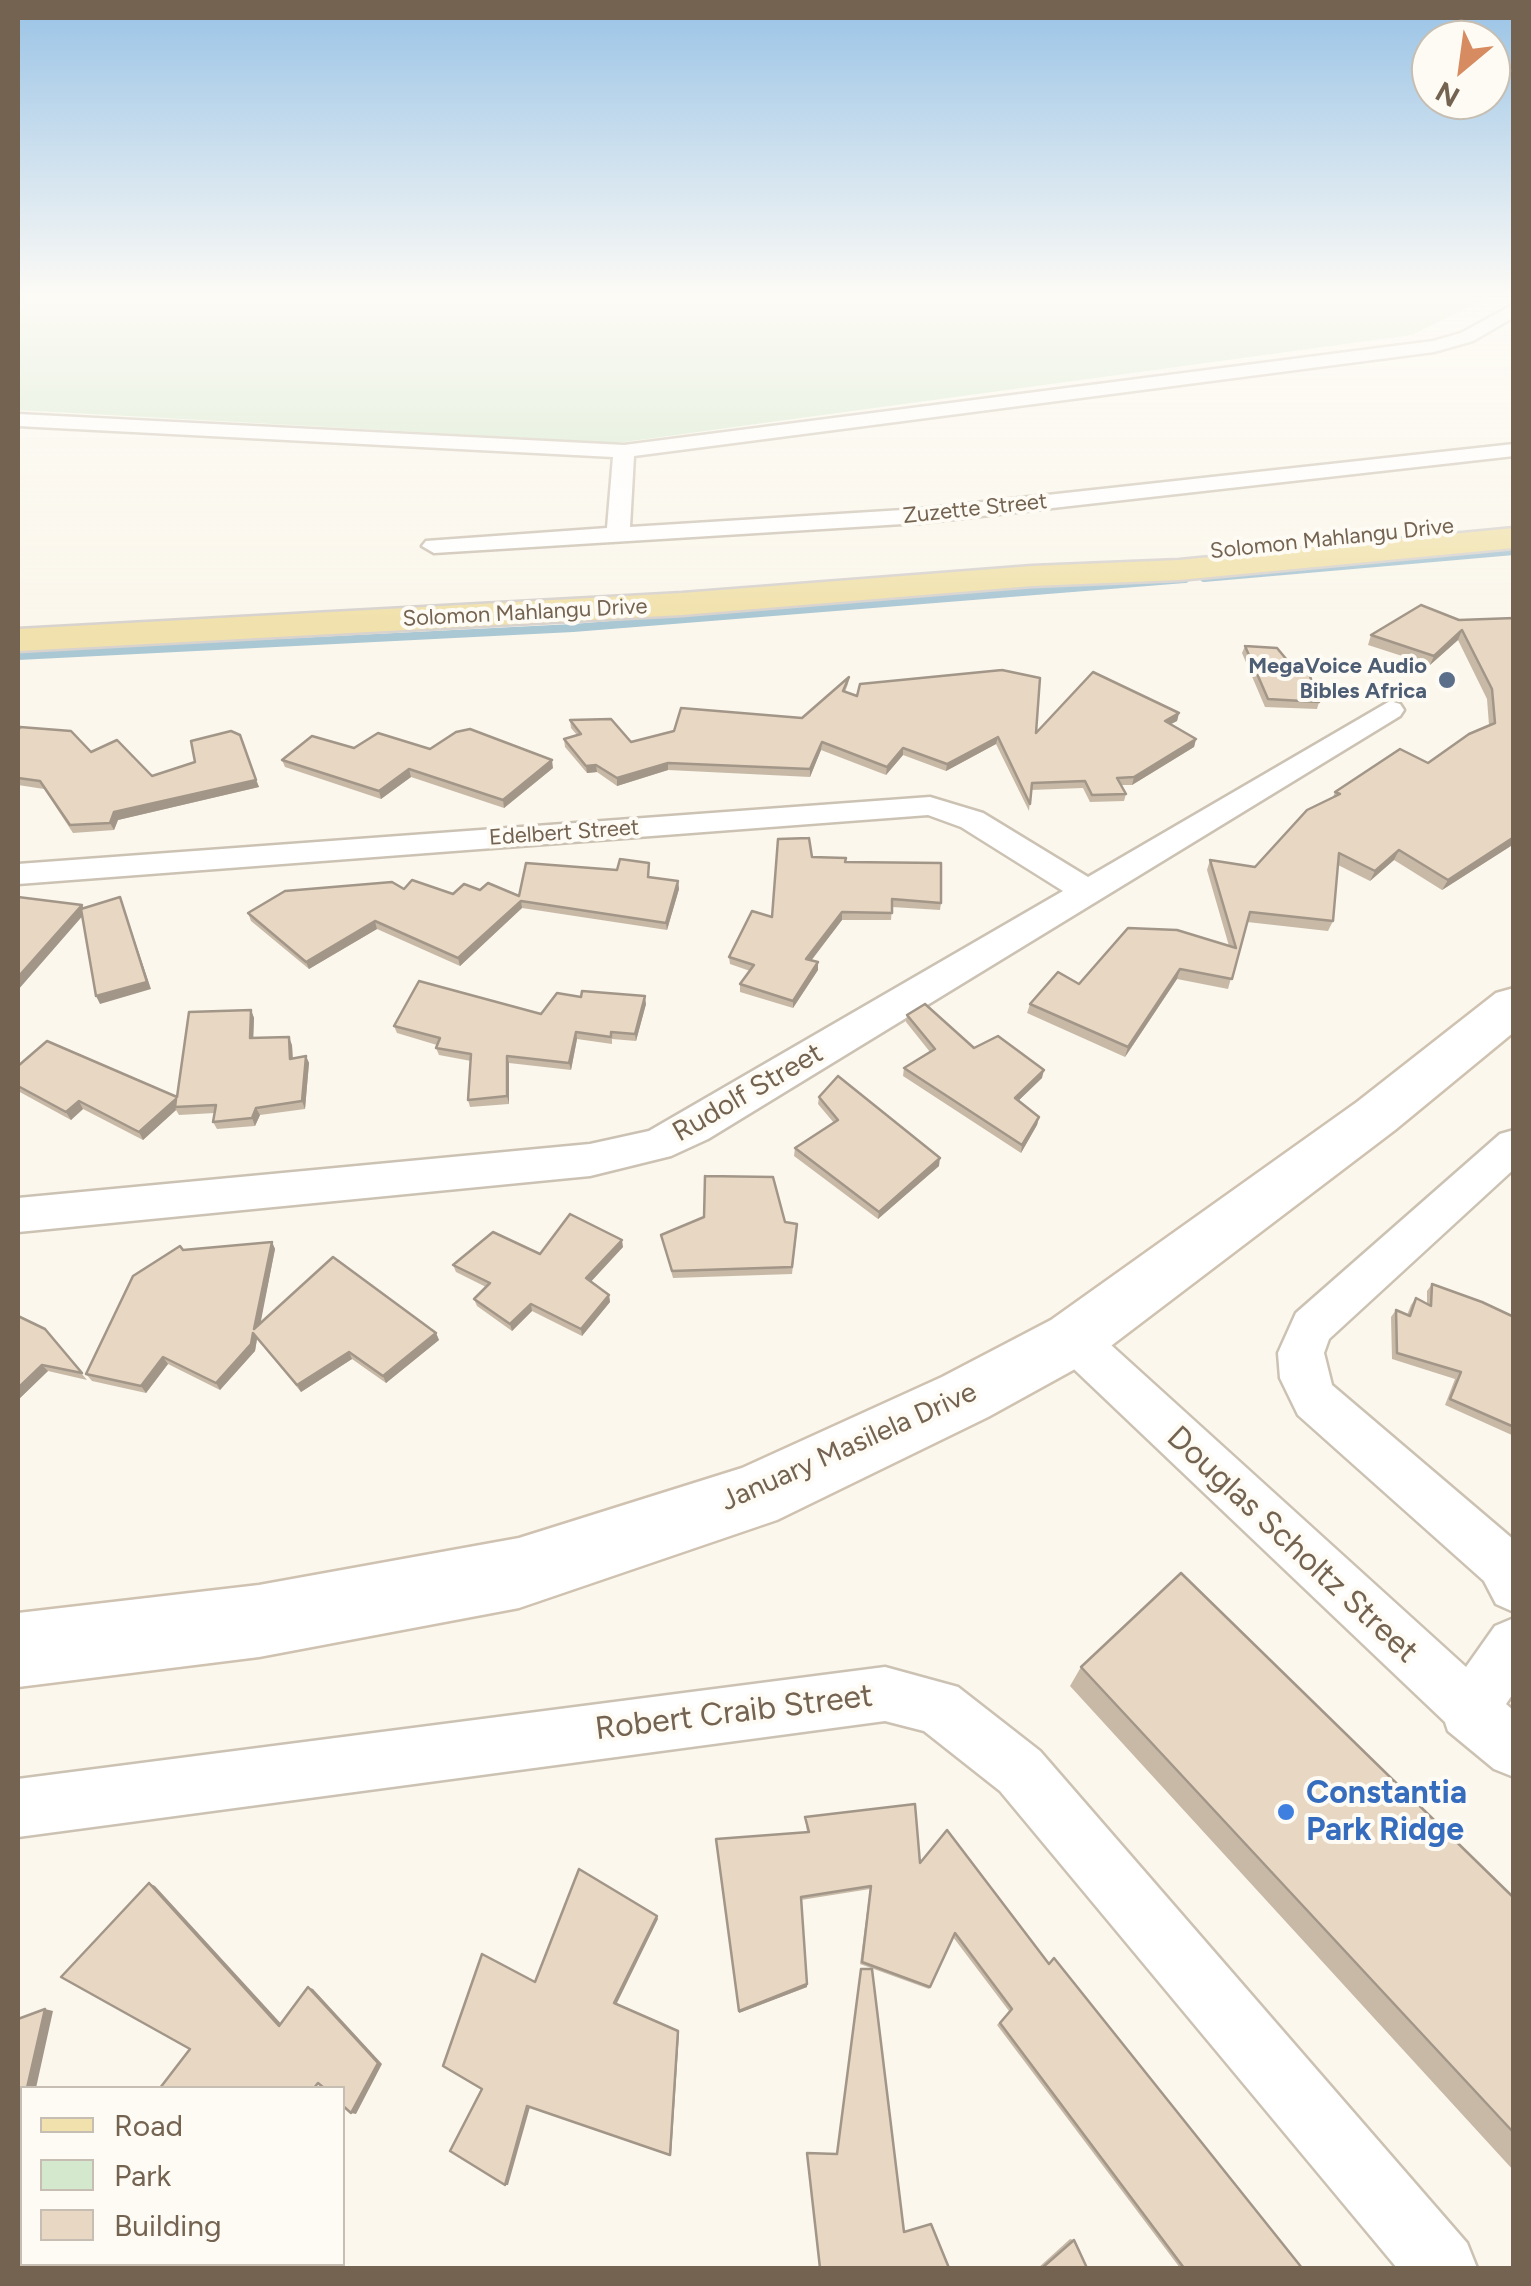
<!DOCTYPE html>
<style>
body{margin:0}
#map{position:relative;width:1531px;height:2286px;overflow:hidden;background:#fbf7ec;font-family:Figtree,sans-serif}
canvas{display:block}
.frame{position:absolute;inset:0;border:20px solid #746351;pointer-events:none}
.legend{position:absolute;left:20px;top:2086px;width:325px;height:180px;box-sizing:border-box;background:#fdfbf3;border:2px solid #c6beb2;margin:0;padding:12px 18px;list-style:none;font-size:30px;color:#746351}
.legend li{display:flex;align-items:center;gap:20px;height:50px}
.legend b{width:50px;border:2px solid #c6beb2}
.north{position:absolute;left:1411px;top:20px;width:100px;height:100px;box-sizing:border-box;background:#fdfbf3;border:2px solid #c6beb2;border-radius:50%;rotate:209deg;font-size:28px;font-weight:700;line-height:40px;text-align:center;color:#746351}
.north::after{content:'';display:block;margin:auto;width:35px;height:45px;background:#d68b60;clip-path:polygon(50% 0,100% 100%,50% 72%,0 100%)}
</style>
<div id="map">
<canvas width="1531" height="2286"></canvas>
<div class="frame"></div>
<ul class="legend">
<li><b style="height:12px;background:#f1e2ad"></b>Road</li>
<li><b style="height:28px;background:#d3e8cc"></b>Park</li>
<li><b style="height:28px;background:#e8d7c2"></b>Building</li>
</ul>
<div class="north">N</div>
</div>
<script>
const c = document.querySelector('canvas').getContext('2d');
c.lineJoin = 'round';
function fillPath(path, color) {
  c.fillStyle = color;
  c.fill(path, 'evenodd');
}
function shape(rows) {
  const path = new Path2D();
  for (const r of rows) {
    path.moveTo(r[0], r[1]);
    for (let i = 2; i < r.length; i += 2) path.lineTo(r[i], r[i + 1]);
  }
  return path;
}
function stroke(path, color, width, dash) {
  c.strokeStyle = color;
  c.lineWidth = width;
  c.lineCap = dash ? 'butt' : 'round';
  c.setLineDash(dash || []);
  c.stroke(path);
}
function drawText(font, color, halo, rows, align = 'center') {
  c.font = font + ' Figtree,sans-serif';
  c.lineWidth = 8;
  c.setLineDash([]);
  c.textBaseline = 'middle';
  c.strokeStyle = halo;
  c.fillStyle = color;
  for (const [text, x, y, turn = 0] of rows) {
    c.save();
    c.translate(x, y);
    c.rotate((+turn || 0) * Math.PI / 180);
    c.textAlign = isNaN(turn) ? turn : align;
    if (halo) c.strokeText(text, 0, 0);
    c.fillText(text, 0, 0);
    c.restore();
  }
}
fillPath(shape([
 [18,297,1489,297,1412,335,617,443,18,410]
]), '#d3e8cc');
stroke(shape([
 [1204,578,1514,551],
 [18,656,573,628,1185,579]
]), '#aac7d4', 8);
const street = shape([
 [1514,304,1514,317,1473,341,1434,352,634,456,630,527,919,509,1514,444,1514,456,919,523,434,553,422,546,426,541,607,528,613,457,18,426,18,414,624,445,1433,341,1461,333,1514,304],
 [1390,701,1400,704,1404,710,1400,716,708,1139,671,1156,590,1176,18,1232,18,1198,590,1144,649,1131,1063,891,961,827,928,815,18,884,18,864,930,797,983,813,1088,877,1390,701],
 [1514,1130,1514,1169,1329,1339,1324,1353,1332,1385,1514,1540,1514,1612,1496,1604,1484,1581,1298,1415,1280,1378,1278,1353,1296,1313,1500,1134,1514,1130],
 [1073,1319,1089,1325,1466,1667,1495,1626,1514,1618,1514,1692,1506,1704,1514,1711,1514,1777,1494,1769,1448,1731,1445,1722,1057,1353,1050,1339,1057,1325,1073,1319],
 [885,1667,958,1687,1040,1751,1467,2243,1477,2268,1397,2268,1000,1791,924,1731,885,1721,18,1837,18,1779,885,1667]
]);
const secondary = shape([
 [1514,988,1514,1032,1395,1130,1095,1358,988,1417,777,1520,519,1608,259,1657,18,1687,18,1613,259,1585,519,1538,742,1468,942,1377,1051,1320,1357,1102,1496,993,1514,988]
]);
const primary = shape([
 [1514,528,1514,548,1179,580,1032,586,682,615,18,651,18,629,682,593,1032,566,1179,560,1514,528]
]);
stroke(street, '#ccc2b3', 5);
stroke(secondary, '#cfc2b1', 5);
stroke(primary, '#d8d3ce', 5);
fillPath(street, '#fff');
fillPath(secondary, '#fff');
fillPath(primary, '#f1e2ad');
fillPath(shape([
 [1514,618,1514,844,1442,890,1394,860,1370,881,1338,865,1333,921,1328,931,1247,922,1228,989,1177,979,1125,1057,1027,1013,1030,1004,1079,984,1229,946,1207,870,1210,860,1255,867,1333,797,1335,792,1428,763,1489,725,1487,699,1458,640,1430,665,1368,645,1371,635,1459,620],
 [1245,646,1319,702,1317,709,1265,707,1242,653],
 [849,677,848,684,845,692,857,696,1036,733,1179,713,1177,721,1171,724,1196,739,1194,747,1132,785,1121,785,1126,794,1124,801,1090,802,1083,788,1031,790,1029,811,996,744,946,771,903,755,886,775,821,750,810,777,668,770,617,786,597,772,587,773,565,747,564,739,577,735,571,728,570,720,631,742,802,718],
 [18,731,91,752,152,776,195,762,240,735,259,787,118,820,114,830,73,833,44,789,18,785],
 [354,748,430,749,553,768,504,808,411,777,381,799,285,767,282,760],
 [812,857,845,862,941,903,940,910,892,907,891,920,842,920,811,961,818,962,818,970,793,1008,740,992,740,984,750,971,730,964,729,957,772,917],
 [649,863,649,877,678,881,679,889,667,930,522,908,460,966,377,929,309,969,251,921,248,913,404,889,453,894,480,890,519,896,617,870],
 [581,997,646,1004,636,1041,612,1039,612,1044,577,1039,571,1070,509,1063,509,1104,470,1107,468,1100,471,1061,439,1055,436,1048,437,1045,397,1033,394,1026,541,1014],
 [251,1010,254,1018,253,1038,292,1045,293,1059,306,1056,309,1063,305,1109,260,1115,255,1126,217,1129,213,1122,215,1113,179,1115,176,1110,143,1140,83,1109,71,1120,18,1091,18,1066,177,1097],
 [907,1015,974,1048,1042,1078,1019,1100,1039,1117,1037,1125,1021,1153,903,1076,904,1068,930,1052,906,1022],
 [819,1097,939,1166,878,1219,794,1156,795,1148,834,1123,818,1104],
 [785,1222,797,1231,792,1274,673,1278,661,1235],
 [272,1242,275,1249,260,1323,436,1333,439,1340,386,1383,352,1359,301,1392,257,1339,255,1351,220,1390,168,1364,146,1393,92,1381,86,1374,183,1250],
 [623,1247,591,1281,609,1295,610,1302,582,1336,532,1311,512,1331,477,1306,474,1299,486,1287,456,1272,453,1265],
 [1432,1284,1514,1317,1514,1436,1445,1405,1455,1379,1392,1359,1391,1317,1396,1310,1407,1315,1411,1305,1416,1298,1427,1304,1427,1291],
 [18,1316,45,1329,87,1380,48,1371,18,1400],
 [1081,1667,1514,1898,1514,2171,1070,1686],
 [805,1817,920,1863,1049,1964,1302,2268,1180,2268,997,2025,1009,2011,953,1937,929,1989,860,1964,870,1889,801,1900,807,1987,739,2013,807,1832],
 [1070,2239,1074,2240,1087,2268,1038,2268]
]), '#c8b9a7');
fillPath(shape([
 [1462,630,1458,640,1430,665,1434,656],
 [1179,713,1177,721,1163,728,1165,721],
 [998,737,996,744,946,771,947,764],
 [1196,739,1194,747,1132,785,1134,777],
 [822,742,821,750,810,777,810,769],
 [903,748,903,755,886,775,887,767],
 [552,760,553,768,504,808,503,800],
 [668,763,668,770,617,786,617,778],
 [596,765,597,772,587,773,586,766],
 [409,769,411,777,381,799,379,791],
 [256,780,259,787,118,820,114,830,110,823,114,812],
 [1514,837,1514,844,1442,890,1448,880],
 [1399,850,1394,860,1370,881,1375,871],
 [678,881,679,889,667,930,666,923],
 [120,897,151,989,100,1004,96,996],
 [521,901,522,908,460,966,458,958],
 [82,905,86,912,18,990,18,977],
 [842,912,842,920,806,967,806,959],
 [375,921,377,929,309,969,306,962],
 [818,962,818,970,793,1008,793,1001],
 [1180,969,1177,979,1125,1057,1128,1047],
 [645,996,646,1004,636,1041,635,1034],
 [251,1010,254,1018,253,1046,250,1038],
 [576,1032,577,1039,571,1070,569,1063],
 [289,1037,292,1045,293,1067,290,1059],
 [306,1056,309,1063,305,1109,302,1101],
 [507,1056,509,1063,509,1104,507,1096],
 [1044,1070,1042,1078,1014,1105,1015,1098],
 [176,1099,175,1107,176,1110,143,1140,139,1132],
 [79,1101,83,1109,71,1120,66,1112],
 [256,1108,260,1115,255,1126,252,1118],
 [1039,1117,1037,1125,1021,1153,1022,1145],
 [940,1158,939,1166,878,1219,879,1212],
 [622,1240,623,1247,588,1285,586,1278],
 [272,1242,275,1249,258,1336,254,1329],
 [609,1295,610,1302,582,1336,581,1329],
 [531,1304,532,1311,512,1331,510,1324],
 [253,1333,257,1339,255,1351,220,1390,216,1383],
 [436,1333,439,1340,386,1383,383,1376],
 [349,1352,352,1359,301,1392,297,1385],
 [163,1357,168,1364,146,1393,141,1386],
 [42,1365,48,1371,18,1400,18,1388],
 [149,1883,155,1886,285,2028,279,2026],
 [657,1916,658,1919,616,2005,614,2003],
 [807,1984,807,1987,739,2013,739,2011],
 [308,1987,313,1989,382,2064,356,2114,351,2113],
 [45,2009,53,2011,36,2088,27,2088],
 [678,2031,679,2033,671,2156,670,2155],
 [527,2106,530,2107,508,2185,505,2185],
 [22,2111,22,2152,18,2176,18,2134]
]), '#a29688');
const building = shape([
 [1421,605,1459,620,1514,618,1514,837,1448,880,1399,850,1375,871,1339,853,1333,921,1250,912,1232,979,1180,969,1128,1047,1030,1004,1058,972,1079,984,1128,928,1177,930,1236,948,1210,860,1255,867,1307,810,1340,794,1335,792,1400,749,1428,763,1469,734,1495,723,1492,689,1462,630,1434,656,1371,635,1421,605],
 [1245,646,1277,648,1287,660,1306,665,1319,702,1268,699,1245,646],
 [1002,670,1040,678,1036,733,1093,672,1179,713,1165,721,1196,739,1134,777,1117,778,1126,794,1092,795,1085,781,1032,783,1030,804,998,737,947,764,903,748,887,767,822,742,810,769,668,763,617,778,596,765,586,766,564,739,581,734,570,720,611,719,631,742,674,731,681,708,802,718,849,677,843,691,857,696,860,684,1002,670],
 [20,727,71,731,91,752,117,740,152,776,195,762,191,741,231,731,240,735,256,780,114,812,110,823,70,825,40,781,18,778,18,731,20,727],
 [470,729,552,760,503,800,409,769,379,791,282,760,312,736,354,748,378,733,430,749,456,732,470,729],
 [809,838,812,857,846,858,845,862,941,863,941,903,892,899,892,913,842,912,806,959,818,962,793,1001,740,984,754,965,729,957,752,911,772,917,778,839,809,838],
 [620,859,649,863,648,877,678,881,666,923,521,901,458,958,375,921,306,962,248,913,285,891,392,882,404,889,412,880,453,894,464,884,480,890,488,883,519,896,526,863,617,870,620,859],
 [18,897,82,905,18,977,18,897],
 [120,897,147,982,96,996,81,909,120,897],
 [419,981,541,1014,557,993,581,997,582,991,645,996,635,1034,611,1032,611,1037,576,1032,569,1063,507,1056,507,1096,468,1100,471,1054,436,1048,440,1038,394,1026,419,981],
 [925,1004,974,1048,998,1036,1044,1070,1015,1098,1039,1117,1022,1145,904,1068,935,1049,907,1015,925,1004],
 [251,1010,250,1038,289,1037,290,1059,306,1056,302,1101,256,1108,252,1118,213,1122,216,1105,175,1107,176,1099,139,1132,79,1101,66,1112,18,1086,18,1066,47,1041,177,1097,189,1012,251,1010],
 [838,1076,940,1158,879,1212,795,1148,838,1120,819,1097,838,1076],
 [705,1176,773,1177,785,1222,797,1224,792,1267,672,1271,661,1235,704,1217,705,1176],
 [570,1214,622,1240,586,1278,609,1295,581,1329,531,1304,510,1324,474,1299,490,1283,453,1265,493,1232,540,1254,570,1214],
 [272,1242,254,1329,333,1257,436,1333,383,1376,349,1352,297,1385,253,1333,251,1344,216,1383,163,1357,141,1386,86,1374,133,1276,180,1246,183,1250,272,1242],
 [1432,1284,1482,1302,1514,1317,1514,1427,1450,1399,1461,1372,1397,1353,1396,1310,1410,1316,1416,1298,1431,1306,1432,1284],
 [18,1316,45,1329,82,1373,42,1365,18,1388,18,1316],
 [1181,1573,1514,1898,1514,2133,1081,1667,1181,1573],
 [915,1804,920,1863,947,1830,1049,1964,1054,1958,1302,2268,1184,2268,1000,2023,1012,2009,955,1933,930,1987,862,1962,871,1886,801,1897,807,1984,739,2011,716,1839,809,1832,805,1817,915,1804],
 [579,1869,657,1916,614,2003,678,2031,670,2155,527,2106,505,2185,450,2151,482,2089,443,2066,482,1954,535,1982,579,1869],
 [149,1883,279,2026,308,1987,378,2063,351,2113,342,2105,342,2088,324,2088,318,2083,314,2088,160,2088,190,2049,61,1977,149,1883],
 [861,1969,872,1969,904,2232,931,2224,949,2268,820,2268,807,2153,837,2154,861,1969],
 [45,2009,27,2088,22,2088,22,2111,18,2134,18,2019,45,2009],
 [1074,2240,1087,2268,1042,2268,1074,2240]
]);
fillPath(building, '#e8d7c2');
stroke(building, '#a29688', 2.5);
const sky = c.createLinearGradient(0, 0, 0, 617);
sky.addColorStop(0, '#99c3e6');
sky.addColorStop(0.48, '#fdfbf6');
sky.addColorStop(1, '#fdfbf600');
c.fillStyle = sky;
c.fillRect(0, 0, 1531, 617);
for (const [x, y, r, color] of [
 [1447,680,10,"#5c6f8a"],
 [1286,1812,10,"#3f7fe0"]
]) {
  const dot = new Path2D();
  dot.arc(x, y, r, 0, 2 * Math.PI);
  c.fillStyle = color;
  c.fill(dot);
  stroke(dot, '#fdfbf3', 4);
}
drawText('22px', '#746351', '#fdfbf3', [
 ["Zuzette Street",975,509,-6],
 ["Solomon Mahlangu Drive",1332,539,-6],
 ["Solomon Mahlangu Drive",525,613,-3],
 ["Edelbert Street",564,833,-4]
]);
drawText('bold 22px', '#4e5e75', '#fdfbf3', [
 ["MegaVoice Audio",1427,667],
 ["Bibles Africa",1427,692]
], 'right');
drawText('28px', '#746351', '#fdfbf3', [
 ["Rudolf Street",748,1093,-30],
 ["January Masilela Drive",849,1447,-24]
]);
drawText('32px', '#746351', '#fdfbf3', [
 ["Douglas Scholtz Street",1292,1545,43],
 ["Robert Craib Street",734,1713,-7]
]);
drawText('bold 32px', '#366cbe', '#fdfbf3', [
 ["Constantia",1306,1794],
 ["Park Ridge",1306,1831]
], 'left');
</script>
